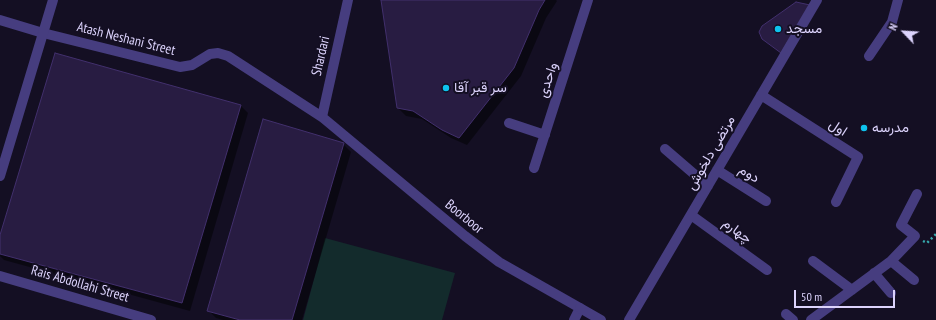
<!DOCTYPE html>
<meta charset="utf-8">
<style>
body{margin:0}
#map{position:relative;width:936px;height:320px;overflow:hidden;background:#140f23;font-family:"PT Sans Narrow",sans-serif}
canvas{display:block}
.north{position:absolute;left:884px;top:12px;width:40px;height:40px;-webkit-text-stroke:3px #140f23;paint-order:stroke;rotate:295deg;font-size:11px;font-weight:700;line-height:16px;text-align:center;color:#dcd3fc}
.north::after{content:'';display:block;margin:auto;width:14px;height:18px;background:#dcd3fc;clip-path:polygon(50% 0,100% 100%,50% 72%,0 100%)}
.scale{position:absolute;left:794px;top:290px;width:101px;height:18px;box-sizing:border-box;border:2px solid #dcd3fc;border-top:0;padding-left:5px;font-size:12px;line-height:14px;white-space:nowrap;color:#dcd3fc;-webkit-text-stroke:3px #140f23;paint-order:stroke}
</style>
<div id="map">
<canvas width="936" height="320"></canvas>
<div class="north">N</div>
<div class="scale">50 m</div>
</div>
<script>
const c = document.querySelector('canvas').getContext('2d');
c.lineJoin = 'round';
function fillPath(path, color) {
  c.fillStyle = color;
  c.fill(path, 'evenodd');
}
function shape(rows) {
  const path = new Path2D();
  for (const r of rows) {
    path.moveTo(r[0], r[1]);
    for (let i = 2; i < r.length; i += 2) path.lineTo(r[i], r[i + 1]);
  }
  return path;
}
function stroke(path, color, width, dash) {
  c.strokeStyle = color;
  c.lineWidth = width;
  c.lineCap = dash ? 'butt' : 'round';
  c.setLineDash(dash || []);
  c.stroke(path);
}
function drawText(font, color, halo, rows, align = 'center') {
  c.font = font + ' "PT Sans Narrow",Vazirmatn,sans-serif';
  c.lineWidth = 4;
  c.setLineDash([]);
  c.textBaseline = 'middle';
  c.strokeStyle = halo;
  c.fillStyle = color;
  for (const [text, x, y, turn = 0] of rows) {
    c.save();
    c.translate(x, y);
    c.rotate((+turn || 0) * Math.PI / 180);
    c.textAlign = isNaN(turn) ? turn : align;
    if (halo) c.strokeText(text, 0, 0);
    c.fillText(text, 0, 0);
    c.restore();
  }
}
fillPath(shape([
 [325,238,455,273,442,320,303,320]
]), '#132b2c');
fillPath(shape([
 [382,0,556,0,557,1,546,18,521,76,467,145,451,138,422,119,406,116,398,108],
 [240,105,248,113,190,311,4,260,0,256,0,238],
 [343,144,351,152,302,320,223,320,216,318,208,310]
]), '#0007');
const building = shape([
 [381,0,545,0,539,10,514,68,459,138,442,130,413,111,397,108,381,0],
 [796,2,810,5,781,53,762,39,759,32,762,26,796,2],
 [55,53,241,105,182,303,0,254,0,235,55,53],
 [263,119,344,143,292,320,240,320,207,311,263,119]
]);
fillPath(building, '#281c42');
stroke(building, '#42306d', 1);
stroke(shape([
 [923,241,927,243,936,234]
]), '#36aaae', 2.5, [2, 3]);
stroke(shape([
 [0,20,43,33,180,67,192,65,210,54,218,53,228,56,322,117,465,236,499,262,580,308,574,320],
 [869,56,892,22,898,0],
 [761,95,858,157,836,202],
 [322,117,348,0],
 [509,123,545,135],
 [665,149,708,186],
 [534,168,588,0],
 [717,170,766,201],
 [691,215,767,270],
 [813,261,852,290],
 [891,261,914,280],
 [874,273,891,293],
 [786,314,793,320],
 [629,320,817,0],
 [811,320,891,261,915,236,901,225,917,194]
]), '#463d7f', 10);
stroke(shape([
 [0,176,53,0],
 [0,276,151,320],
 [580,308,601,320]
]), '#463d7f', 10);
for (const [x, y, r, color] of [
 [778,29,4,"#0ec3ee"],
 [446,88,4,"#0ec3ee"],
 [864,128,4,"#0ec3ee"]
]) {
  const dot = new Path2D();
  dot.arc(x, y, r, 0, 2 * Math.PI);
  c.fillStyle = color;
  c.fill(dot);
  stroke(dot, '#140f23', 1.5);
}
drawText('14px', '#dcd3fc', '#140f23', [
 ["مسجد",786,29],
 ["سر قبر آقا",454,88],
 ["مدرسه",872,128]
], 'left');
drawText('14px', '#dcd3fc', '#140f23', [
 ["Atash Neshani Street",126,39,14],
 ["Shardari",321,56,-77],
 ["واحدی",548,80,-72],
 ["اول",838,128,33],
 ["مرتضی دلخوش",711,153,-60],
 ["دوم",749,174,32],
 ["Boorboor",464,217,39],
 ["چهارم",737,231,36],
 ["Rais Abdollahi Street",80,284,16]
]);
</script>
